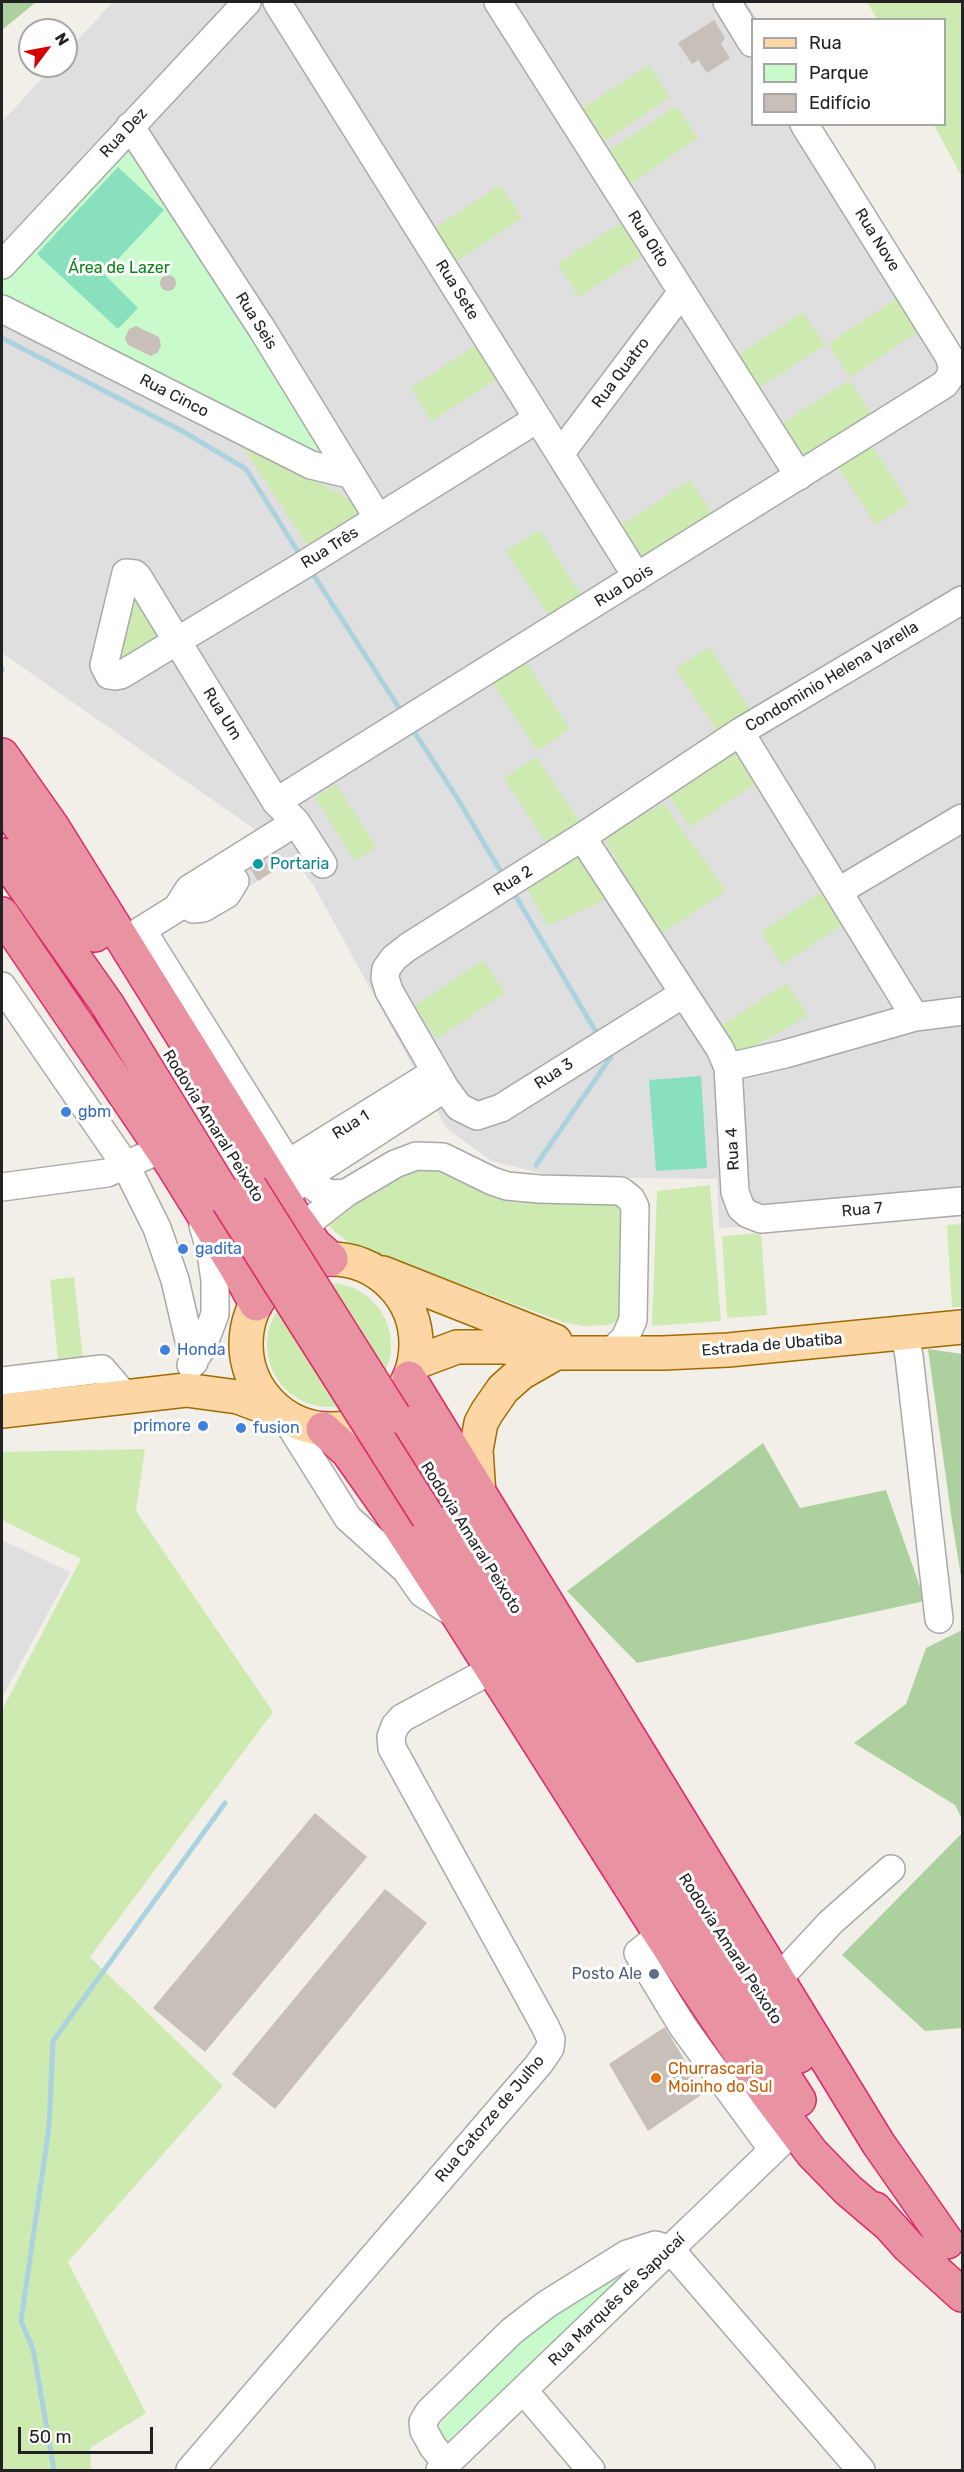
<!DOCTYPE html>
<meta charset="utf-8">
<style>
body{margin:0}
#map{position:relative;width:964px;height:2472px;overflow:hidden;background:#f2efe9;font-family:Rubik,sans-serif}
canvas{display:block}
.frame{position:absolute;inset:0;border:3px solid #222;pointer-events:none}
.legend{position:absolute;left:751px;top:18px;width:195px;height:108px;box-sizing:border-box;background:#fff;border:2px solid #a7a7a7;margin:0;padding:8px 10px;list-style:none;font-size:18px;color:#222}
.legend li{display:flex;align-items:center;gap:12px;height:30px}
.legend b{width:30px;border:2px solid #a7a7a7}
.north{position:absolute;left:18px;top:18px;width:60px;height:60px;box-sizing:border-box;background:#fff;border:2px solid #a7a7a7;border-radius:50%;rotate:58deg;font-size:16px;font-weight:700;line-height:24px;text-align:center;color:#222}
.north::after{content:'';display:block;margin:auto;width:21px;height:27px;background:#d40000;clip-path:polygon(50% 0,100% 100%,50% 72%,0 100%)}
.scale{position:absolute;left:18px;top:2427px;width:135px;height:27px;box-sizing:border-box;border:3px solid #222;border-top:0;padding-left:8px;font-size:18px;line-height:21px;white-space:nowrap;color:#222;-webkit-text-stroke:4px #fff;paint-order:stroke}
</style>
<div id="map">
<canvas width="964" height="2472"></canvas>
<div class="frame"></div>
<ul class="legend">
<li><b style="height:8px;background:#fcd6a4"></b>Rua</li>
<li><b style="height:16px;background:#c8facc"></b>Parque</li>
<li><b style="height:16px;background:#c7bfb8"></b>Edifício</li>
</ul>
<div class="north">N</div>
<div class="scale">50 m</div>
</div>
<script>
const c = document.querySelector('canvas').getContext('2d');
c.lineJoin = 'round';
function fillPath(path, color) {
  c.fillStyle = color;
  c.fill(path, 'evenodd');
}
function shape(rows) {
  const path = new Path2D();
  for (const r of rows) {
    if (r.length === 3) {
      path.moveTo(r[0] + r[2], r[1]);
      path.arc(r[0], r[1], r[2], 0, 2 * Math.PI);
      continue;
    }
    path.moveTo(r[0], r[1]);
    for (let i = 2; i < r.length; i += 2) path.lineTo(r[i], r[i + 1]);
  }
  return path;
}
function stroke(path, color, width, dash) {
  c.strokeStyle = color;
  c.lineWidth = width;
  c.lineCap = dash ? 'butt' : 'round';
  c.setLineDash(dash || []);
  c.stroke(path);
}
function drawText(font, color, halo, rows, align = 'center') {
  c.font = font + ' Rubik,sans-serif';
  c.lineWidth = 6;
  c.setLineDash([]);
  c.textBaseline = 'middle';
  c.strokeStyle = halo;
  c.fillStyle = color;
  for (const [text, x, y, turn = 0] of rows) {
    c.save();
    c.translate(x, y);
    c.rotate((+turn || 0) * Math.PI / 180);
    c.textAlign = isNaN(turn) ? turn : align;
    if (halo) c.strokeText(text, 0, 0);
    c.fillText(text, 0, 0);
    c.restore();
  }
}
fillPath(shape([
 [113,2,746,2,757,19,752,20,752,124,822,125,962,353,962,1213,719,1228,717,1179,555,1177,492,1161,447,1129,314,886,302,870,295,864,287,862,250,886,231,856,263,835,2,653,2,122,53,66,66,66,66,52],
 [2,1540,70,1572,2,1698]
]), '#e0dfdf');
fillPath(shape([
 [867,2,962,2,962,177,934,125,944,124,944,20,877,19],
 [649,65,670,97,602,143,580,110],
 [676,106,698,138,630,184,608,151],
 [500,185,522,218,454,263,432,230],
 [626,219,648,252,579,297,558,264],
 [896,299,918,332,850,377,828,344],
 [803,312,825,345,756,390,735,357],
 [479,343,501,376,432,421,411,388],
 [849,380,871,413,802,458,780,425],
 [864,434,909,503,876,525,831,456],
 [238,440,342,495,353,504,356,510,355,517,308,546],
 [690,480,712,513,643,558,622,525],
 [539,530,584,599,552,620,506,551],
 [136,598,162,636,125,664,117,659,133,601],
 [709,647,754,716,722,738,676,669],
 [525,661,570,729,538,751,492,682],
 [736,749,758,782,690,827,668,794],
 [536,757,582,825,549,847,504,778],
 [336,784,376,847,355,861,316,799,316,797],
 [664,804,726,891,658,936,602,834],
 [578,848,606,899,548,926,525,884],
 [829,887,851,919,782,965,761,932],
 [483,960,505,993,437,1039,415,1006],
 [787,983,808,1016,737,1056,718,1028],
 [430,1163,617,1204,624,1214,622,1307,619,1321,607,1325,584,1326,563,1322,522,1307,348,1242,334,1231,326,1221,403,1171],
 [710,1185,721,1321,652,1326,657,1191],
 [962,1224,962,1307,952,1307,947,1225],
 [761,1233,767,1315,727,1318,722,1236],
 [74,1277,83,1358,58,1360,50,1280],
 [329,1345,62],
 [145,1449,136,1511,273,1712,90,1957,223,2086,68,2262,146,2413,90,2448,91,2470,2,2470,2,1710,81,1559,2,1520,2,1452]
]), '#cdebb0');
fillPath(shape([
 [2,2,36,2,2,30],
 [928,1349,962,1354,962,1583,952,1521],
 [763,1443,800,1508,886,1490,925,1601,637,1663,567,1591],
 [962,1630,962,1819,955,1805,854,1743,906,1704,926,1648],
 [962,1833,962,2028,925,2031,842,1955]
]), '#add19e');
fillPath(shape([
 [124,151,135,152,318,442,319,447,316,451,312,453,3,296,2,281,4,278],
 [629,2271,446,2447,436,2428,534,2325]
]), '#c8facc');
fillPath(shape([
 [118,167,164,210,104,274,138,308,118,329,37,254],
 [701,1076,707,1168,656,1171,649,1080]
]), '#88e0be');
stroke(shape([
 [2,338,184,432,246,469,302,558],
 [311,571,403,714],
 [2,669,2,670],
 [411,727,456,796,504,877],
 [512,890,599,1037],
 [536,1165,611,1057,607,1050],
 [54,2470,33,2349,21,2321,49,2127,53,2041,225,1803]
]), '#aad3df', 5);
fillPath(shape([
 [714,20,725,38,721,44,730,58,707,73,698,60,692,64,678,43],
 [168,283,8],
 [136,326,159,337,161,345,158,352,151,356,128,345,125,338,129,329],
 [262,856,272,872,258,881,243,857],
 [315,1813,367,1857,205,2052,153,2008],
 [385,1889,427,1923,275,2109,232,2074],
 [665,2027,704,2093,648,2131,609,2064]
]), '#c7bfb8');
const minor = shape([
 [277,2,637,577],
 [498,2,799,476],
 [727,2,752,43],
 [130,126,262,329,378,518],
 [2,265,247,2],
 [2,309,311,465,349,474],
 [560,454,682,292],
 [740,732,915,1017],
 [276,802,945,384,951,375,952,366,949,356,804,124],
 [582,837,720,1049,728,1067,735,1192,741,1208,748,1214,761,1219,962,1201],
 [323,864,296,822,276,802,177,641,138,577,135,574,126,573,104,665,109,675,115,676,121,675,177,641,297,569,537,419],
 [839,891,962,818],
 [193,909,203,908,227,894,235,881],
 [142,930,282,1154,301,1176,317,1189,332,1194,346,1193],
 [129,938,177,908,189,889,296,822],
 [2,986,126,1166,157,1228,175,1280,194,1362],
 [683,994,501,1108,477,1116,459,1107,445,1088,389,991,385,978,386,969,394,958,408,947,582,837,740,732,962,600],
 [728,1067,785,1054,915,1017,962,1011],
 [274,1168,289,1163,435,1072],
 [2,1187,107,1173,162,1149],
 [291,1191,304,1179,445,1088],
 [305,1232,315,1217,346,1193,395,1164,416,1156,443,1157,492,1181,507,1186,539,1189,621,1191,631,1199,635,1207,633,1320,625,1338,610,1353],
 [904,1331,909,1356,939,1619],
 [191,1365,203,1346,215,1314,215,1280,211,1253,203,1225],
 [2,1384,3,1381,102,1369,125,1396],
 [283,1414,348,1518,406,1570,422,1593,455,1614],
 [661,1935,638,1953,683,2027,773,2150],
 [778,1979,831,1922,891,1869],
 [524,2391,591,2470],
 [447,2464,433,2447,424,2431,423,2422,429,2412,512,2331,547,2304,627,2254,655,2245,670,2249,861,2470],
 [190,2470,539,2064,550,2048,551,2039,545,2026,392,1748,391,1737,395,1726,402,1718,493,1669],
 [440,2470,794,2130]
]);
const major = shape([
 [331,1344,85],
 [383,1273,555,1341],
 [414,1363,457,1347,505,1347,556,1353,663,1353,728,1350,962,1327],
 [2,1411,186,1390,238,1397,278,1412],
 [479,1495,476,1450,481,1423,487,1412,503,1389,521,1373,556,1353]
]);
const highway = shape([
 [2,755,52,826,295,1217,315,1245,331,1259],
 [2,801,95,935],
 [2,855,107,1004,228,1201],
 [2,914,172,1164,236,1267,256,1304],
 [409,1378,878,2143,947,2242],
 [394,1416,663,1844,799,2056],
 [323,1429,348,1452,389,1510,459,1617,661,1935,766,2092,812,2153,848,2190,888,2224],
 [428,1517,799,2100],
 [875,2209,908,2246,962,2295]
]);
stroke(minor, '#a9a9a9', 30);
stroke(major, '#a06b00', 36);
stroke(highway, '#dc2a67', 36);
stroke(minor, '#fff', 27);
stroke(major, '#fcd6a4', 33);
stroke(highway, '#e892a2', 33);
const highwayBridge = shape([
 [250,1187,394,1416],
 [228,1201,428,1517]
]);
stroke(highwayBridge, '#dc2a67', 36, []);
stroke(highwayBridge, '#e892a2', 33);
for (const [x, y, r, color] of [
 [258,864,6,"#0f9aa8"],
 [66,1112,6,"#3f7fe0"],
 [183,1249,6,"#3f7fe0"],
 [165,1350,6,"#3f7fe0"],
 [203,1426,6,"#3f7fe0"],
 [241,1428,6,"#3f7fe0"],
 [654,1974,6,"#5c6f8a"],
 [656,2078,6,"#e8710a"]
]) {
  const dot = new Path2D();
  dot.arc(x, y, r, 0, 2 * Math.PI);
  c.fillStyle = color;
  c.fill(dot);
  stroke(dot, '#fff', 2);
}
drawText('16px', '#222', '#fff', [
 ["Rua Dez",124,133,-47],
 ["Rua Oito",648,239,58],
 ["Rua Nove",877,240,58],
 ["Rua Sete",457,290,58],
 ["Rua Seis",256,321,58],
 ["Rua Quatro",621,373,-53],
 ["Rua Cinco",174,396,27],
 ["Rua Três",330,548,-32],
 ["Rua Dois",624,586,-32],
 ["Condominio Helena Varella",832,677,-31],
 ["Rua Um",222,714,58],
 ["Rua 2",513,881,-32],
 ["Rua 3",554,1074,-33],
 ["Rua 1",351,1125,-32],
 ["Rodovia Amaral Peixoto",213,1126,58],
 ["Rua 4",733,1149,-93],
 ["Rua 7",862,1210,-5],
 ["Estrada de Ubatiba",772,1345,-5],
 ["Rodovia Amaral Peixoto",471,1538,58],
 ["Rodovia Amaral Peixoto",730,1949,57],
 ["Rua Catorze de Julho",490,2119,-50],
 ["Rua Marquês de Sapucaí",617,2300,-44]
]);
drawText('16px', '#0c8416', '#fff', [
 ["Área de Lazer",119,268]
]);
drawText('16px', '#0d838f', '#fff', [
 ["Portaria",270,864]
], 'left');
drawText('16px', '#366cbe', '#fff', [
 ["gbm",78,1112],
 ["gadita",195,1249],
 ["Honda",177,1350],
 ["primore",191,1426,"right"],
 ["fusion",253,1428]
], 'left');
drawText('16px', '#4e5e75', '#fff', [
 ["Posto Ale",642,1974]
], 'right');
drawText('16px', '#c56008', '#fff', [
 ["Churrascaria",668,2069],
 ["Moinho do Sul",668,2087]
], 'left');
</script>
